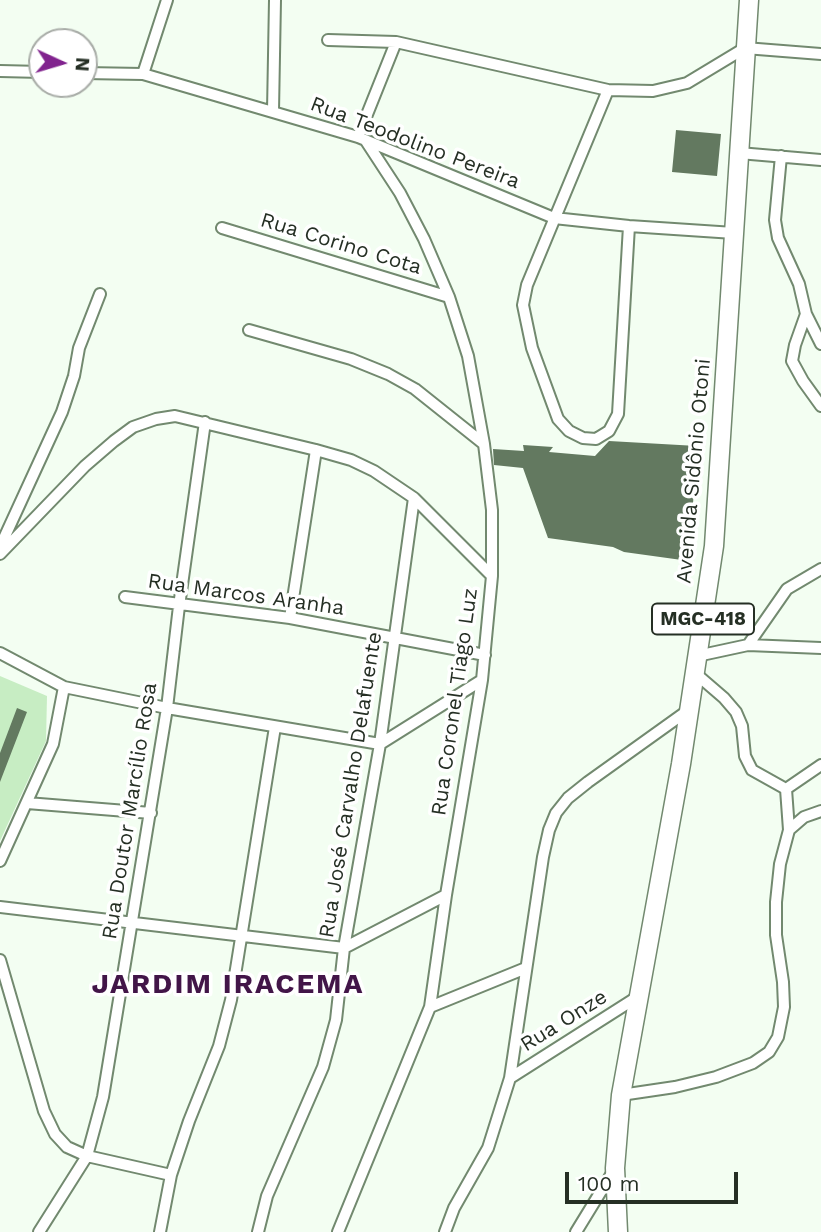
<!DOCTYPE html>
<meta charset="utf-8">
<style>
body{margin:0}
#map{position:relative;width:821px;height:1232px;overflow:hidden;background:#f3fef2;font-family:"Work Sans",sans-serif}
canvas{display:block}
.north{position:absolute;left:28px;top:28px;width:70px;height:70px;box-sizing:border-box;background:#fff;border:2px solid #a8aca7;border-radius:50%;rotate:94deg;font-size:19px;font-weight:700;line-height:28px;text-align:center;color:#252f24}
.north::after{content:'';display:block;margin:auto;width:24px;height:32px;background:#81238e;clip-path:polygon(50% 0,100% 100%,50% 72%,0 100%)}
.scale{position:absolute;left:565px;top:1172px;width:173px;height:32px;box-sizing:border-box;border:4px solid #252f24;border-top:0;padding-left:9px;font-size:21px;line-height:24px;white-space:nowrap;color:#252f24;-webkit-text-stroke:5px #fff;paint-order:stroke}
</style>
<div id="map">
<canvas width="821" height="1232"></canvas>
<div class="north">N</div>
<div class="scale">100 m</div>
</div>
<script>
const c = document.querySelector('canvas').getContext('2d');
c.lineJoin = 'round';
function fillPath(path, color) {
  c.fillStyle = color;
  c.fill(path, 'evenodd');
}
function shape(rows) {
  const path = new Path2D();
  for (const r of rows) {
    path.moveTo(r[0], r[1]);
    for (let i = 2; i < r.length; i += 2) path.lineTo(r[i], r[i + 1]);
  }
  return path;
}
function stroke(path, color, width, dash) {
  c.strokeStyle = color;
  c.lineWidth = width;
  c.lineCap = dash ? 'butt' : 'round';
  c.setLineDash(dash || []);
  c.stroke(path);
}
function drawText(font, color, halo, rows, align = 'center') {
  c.font = font + ' "Work Sans",sans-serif';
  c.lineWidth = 7;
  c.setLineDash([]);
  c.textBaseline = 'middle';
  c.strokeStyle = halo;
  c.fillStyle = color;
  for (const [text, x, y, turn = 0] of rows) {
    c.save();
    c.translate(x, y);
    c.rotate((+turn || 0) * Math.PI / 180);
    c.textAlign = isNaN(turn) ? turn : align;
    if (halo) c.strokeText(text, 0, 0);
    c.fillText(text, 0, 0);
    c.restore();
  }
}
fillPath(shape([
 [0,676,47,696,46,741,0,841]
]), '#c7edc3');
fillPath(shape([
 [676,130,721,134,717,176,672,172],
 [609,441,697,446,689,561,624,552,613,547,548,538,523,468,494,465,493,449,524,451,523,445,553,447,549,452,595,456],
 [17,708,27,712,0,782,0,753]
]), '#637960');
const minor = shape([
 [328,40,396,42,608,90,653,91,687,83,745,48,821,54],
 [0,71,42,72],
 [84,73,143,74,358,137,554,218,629,226,734,233],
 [143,74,167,0],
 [608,90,527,285,523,305,532,348,558,419,569,431,583,438,596,439,609,431,618,414,629,226],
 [273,111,275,0],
 [358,137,396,42],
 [739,153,821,160],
 [781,156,775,220,778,238,799,284,806,314,821,344],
 [222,228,449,297],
 [806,314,795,345,792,361,803,381,821,406],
 [249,330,351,359,388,374,415,389,484,444],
 [0,547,62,412,74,376,79,348,100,294],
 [0,554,85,466,114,441,133,427,156,419,175,416,316,450,351,460,374,471,414,498,492,576],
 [125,597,290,618,485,655],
 [290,618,316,450],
 [748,645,787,589,821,569],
 [0,653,64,687,167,708,380,744,482,680],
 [697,656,748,645,821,648],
 [695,673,724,698,736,712,742,726,745,756,752,770,786,789,821,765],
 [786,789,789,830],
 [27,803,151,813],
 [0,861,53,744,64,687],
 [0,907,344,948,446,895],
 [0,960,44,1111,55,1134,67,1147,87,1156,171,1175],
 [430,1007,526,968],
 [510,1078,639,996],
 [621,1095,675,1087,716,1077,753,1063,769,1052,778,1037,784,1007,783,982,776,935,776,902,780,864,789,830,804,817,821,811],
 [39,1232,87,1156,103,1097,167,708,179,606,205,422],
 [160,1232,171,1175,189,1121,219,1046,231,1000,275,727],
 [258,1232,267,1196,323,1067,336,1020,344,948,380,744,414,498],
 [338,1232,430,1007,446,895,482,680,492,576,492,510,484,444,468,356,449,297,424,239,400,193,366,141],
 [445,1232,454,1208,488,1148,510,1078,543,857,549,830,556,813,568,798,588,782,690,709],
 [576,1232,614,1170]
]);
const primary = shape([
 [618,1232,615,1168,621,1095,681,764,714,546,749,0]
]);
stroke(minor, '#72896f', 14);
stroke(primary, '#72896f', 21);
stroke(minor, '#fff', 10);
stroke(primary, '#fff', 18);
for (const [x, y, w] of [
 [703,619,102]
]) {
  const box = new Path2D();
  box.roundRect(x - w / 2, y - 15.5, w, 31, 5);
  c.fillStyle = '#fff';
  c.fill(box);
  stroke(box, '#252f24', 2);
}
drawText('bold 19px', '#252f24', null, [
 ["MGC-418",703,619]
]);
drawText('21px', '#252f24', '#fff', [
 ["Rua Teodolino Pereira",415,143,21],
 ["Rua Corino Cota",341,244,17],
 ["Avenida Sidônio Otoni",694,471,-85],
 ["Rua Marcos Aranha",246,595,8],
 ["Rua Coronel Tiago Luz",455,702,-82],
 ["Rua José Carvalho Delafuente",351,785,-81],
 ["Rua Doutor Marcílio Rosa",130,811,-81],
 ["Rua Onze",564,1021,-32]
]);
c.letterSpacing = '2px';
drawText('bold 28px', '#421548', '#fff', [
 ["JARDIM IRACEMA",228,985]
]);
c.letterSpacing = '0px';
</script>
